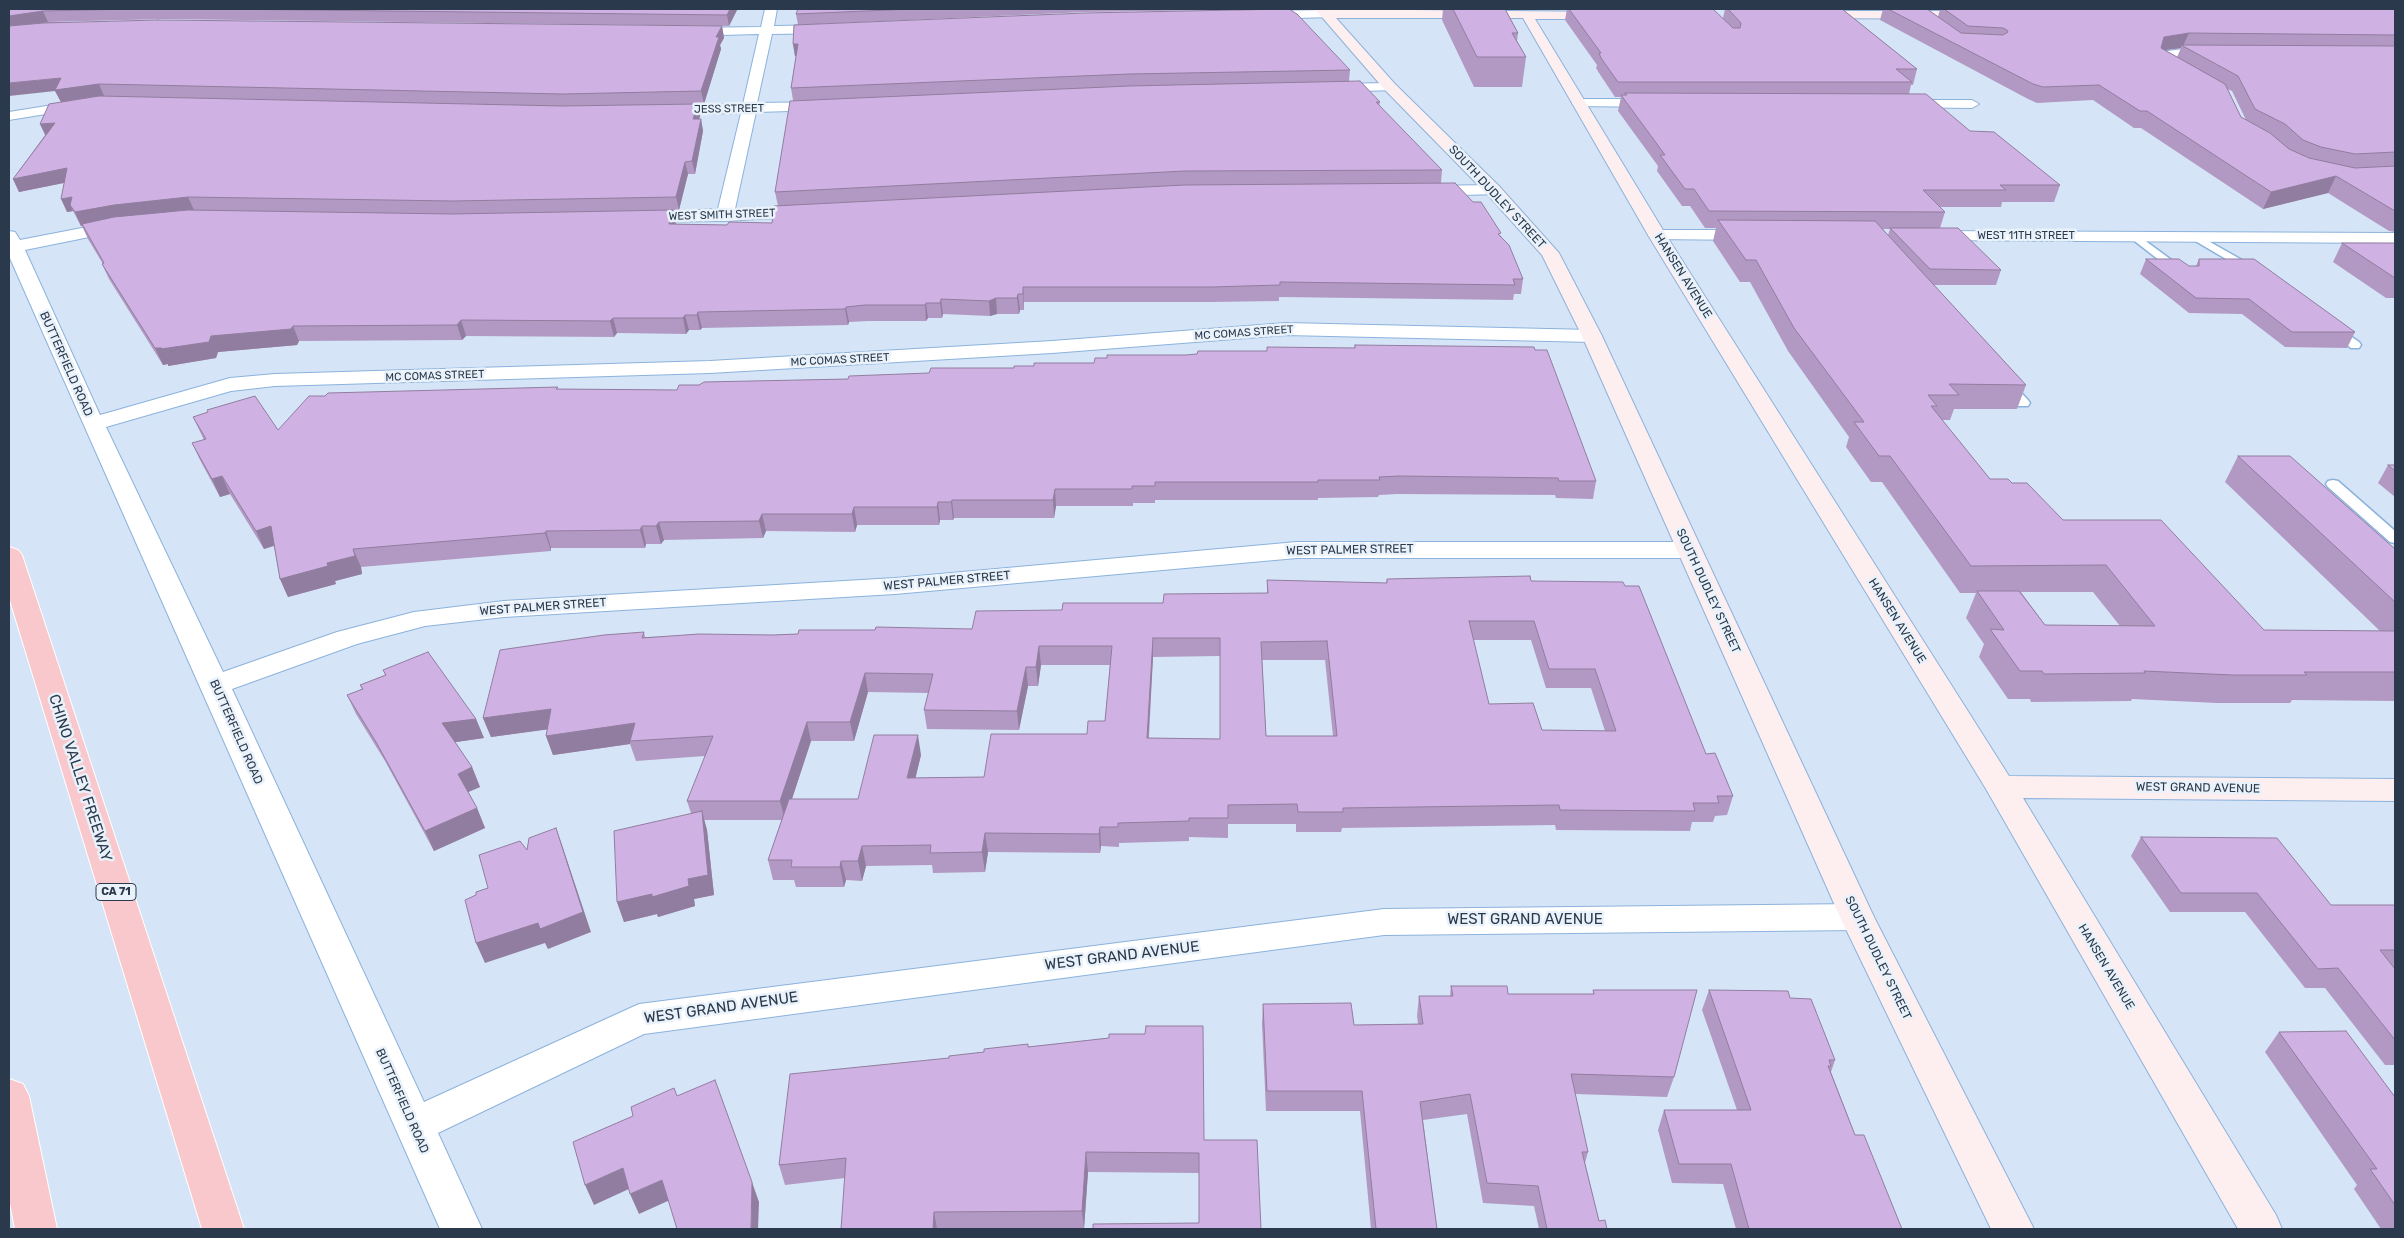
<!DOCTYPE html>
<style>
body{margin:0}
#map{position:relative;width:2404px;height:1238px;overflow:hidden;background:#d5e5f7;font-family:Rubik,sans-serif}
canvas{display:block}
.frame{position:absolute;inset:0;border:10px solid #2a394b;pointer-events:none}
</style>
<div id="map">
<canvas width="2404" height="1238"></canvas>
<div class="frame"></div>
</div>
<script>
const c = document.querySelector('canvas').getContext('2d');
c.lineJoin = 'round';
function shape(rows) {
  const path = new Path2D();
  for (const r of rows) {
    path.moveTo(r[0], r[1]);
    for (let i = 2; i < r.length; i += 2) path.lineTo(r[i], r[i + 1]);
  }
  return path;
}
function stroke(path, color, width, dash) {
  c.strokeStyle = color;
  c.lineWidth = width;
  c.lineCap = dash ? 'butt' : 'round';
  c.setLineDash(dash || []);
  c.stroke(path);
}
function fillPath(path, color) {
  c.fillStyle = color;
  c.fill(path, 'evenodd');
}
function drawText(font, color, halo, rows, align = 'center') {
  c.font = font + ' Rubik,sans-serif';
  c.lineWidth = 5;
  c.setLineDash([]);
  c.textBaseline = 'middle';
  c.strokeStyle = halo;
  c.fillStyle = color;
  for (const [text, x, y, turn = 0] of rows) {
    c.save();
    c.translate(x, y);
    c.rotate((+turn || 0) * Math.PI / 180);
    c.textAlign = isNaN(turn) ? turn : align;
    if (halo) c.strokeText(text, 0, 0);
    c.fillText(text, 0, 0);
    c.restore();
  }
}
const lane = shape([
 [2136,234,2185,270,2185,274,2177,274,2132,239,2131,237,2136,234],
 [2196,234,2256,268,2258,270,2256,272,2248,272,2192,239,2191,237,2196,234],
 [2333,324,2359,342,2361,345,2359,348,2351,348,2329,331,2327,328,2333,324],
 [2005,380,2010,381,2028,400,2030,403,2028,406,2018,406,2000,387,1999,384,2000,381,2005,380],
 [2333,480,2338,481,2395,531,2395,543,2390,542,2328,487,2326,484,2328,481,2333,480]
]);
const street = shape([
 [765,9,777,9,774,26,832,25,838,29,832,33,772,34,757,103,826,102,833,106,826,110,756,112,735,209,809,206,815,207,818,211,815,215,809,216,725,221,632,222,629,218,632,214,638,213,718,209,741,113,662,114,655,110,662,106,743,104,759,34,685,36,679,32,685,28,761,27,765,9],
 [1328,10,1332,11,1334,14,1332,17,1259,19,1253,15,1259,11,1328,10],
 [2183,49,2215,50,2222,54,2215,58,2171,58,2190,69,2192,72,2185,76,2156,61,2160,52,2183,49],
 [1390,83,1397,87,1395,90,1329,92,1322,88,1329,84,1390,83],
 [1579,99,1658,99,1665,103,1658,107,1574,106,1572,103,1574,100,1579,99],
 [84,100,89,101,91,104,89,107,9,120,9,112,84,100],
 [1901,100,1972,100,1979,104,1972,108,1896,107,1894,104,1901,100],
 [1493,185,1499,186,1501,190,1499,194,1424,196,1418,195,1416,191,1418,187,1424,186,1493,185],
 [123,220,129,221,132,225,129,229,25,250,100,415,230,378,275,374,710,361,1052,341,1286,323,1592,330,1599,332,1602,336,1599,340,1592,342,1286,335,1052,353,710,373,275,386,231,391,106,427,223,672,337,632,414,612,504,601,895,578,1297,542,1689,542,1698,545,1702,550,1698,555,1689,558,1297,558,895,594,504,617,425,626,357,644,232,689,424,1102,639,1004,1384,909,1857,904,1869,908,1874,917,1869,926,1857,930,1384,935,644,1034,438,1133,482,1229,440,1229,9,256,9,231,15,232,20,240,123,220],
 [1657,230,1751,230,1757,231,1760,235,1757,239,1751,240,1651,239,1648,235,1651,231,1657,230],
 [1929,231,2395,233,2395,243,1923,240,1920,236,1923,232,1929,231]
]);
const secondary = shape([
 [1315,9,1608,12,1610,15,1604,19,1535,19,1666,235,2009,776,2395,779,2395,801,2023,798,2276,1215,2282,1229,2238,1229,1986,789,1648,235,1523,18,1336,18,1395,84,1499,186,1559,253,1602,336,1874,917,2034,1229,1991,1229,1840,917,1582,336,1542,255,1487,194,1385,90,1315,9],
 [1812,11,1976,11,1982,15,1976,19,1808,18,1806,15,1812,11]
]);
const highway = shape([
 [9,547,18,550,22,555,244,1229,202,1229,9,597,9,547],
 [9,1079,23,1084,29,1096,57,1229,15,1229,9,1198,9,1079]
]);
stroke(lane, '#8cb2dc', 3);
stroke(street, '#8cb2dc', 2);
stroke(secondary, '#8cb2dc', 2);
stroke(highway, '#fff', 2);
fillPath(lane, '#fff');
fillPath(street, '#fff');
fillPath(secondary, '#fdeef0');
fillPath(highway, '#f9c8cd');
fillPath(shape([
 [9,9,737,9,737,10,729,26,163,19,48,22,722,26,724,38,720,45,721,49,704,104,599,106,700,116,699,119,701,119,703,131,695,174,688,174,679,210,632,211,673,210,676,224,727,225,772,223,778,206,775,192,793,100,791,88,796,55,795,56,793,44,1350,70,1349,81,1380,102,1379,106,1442,170,1441,183,1501,236,1523,279,1521,294,1514,294,1513,300,1279,297,1279,301,1211,302,1024,302,1024,310,1020,310,1019,314,997,314,990,316,943,314,942,318,928,318,926,321,868,321,849,322,848,325,702,328,700,330,689,330,686,334,617,333,614,337,466,336,462,340,299,341,297,345,218,352,216,358,168,366,168,364,163,365,109,279,102,264,103,264,88,239,82,226,81,226,73,211,67,212,64,183,19,192,13,179,45,135,40,124,61,102,55,91],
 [798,9,1277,9,1085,12,798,25,796,14],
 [1443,9,1505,9,1518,33,1517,41,1526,57,1522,87,1474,87,1442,20],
 [1567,9,1723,18,1725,9,1842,9,1917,69,1913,85,1911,85,1909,94,2060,185,2054,202,2002,202,2001,207,1940,207,1945,212,1940,228,2001,270,1996,285,1934,285,2026,385,2017,409,1954,409,1950,420,1942,420,1990,479,2012,483,2063,520,2264,630,2380,631,2225,482,2238,456,2395,549,2395,701,2292,700,2290,703,2217,703,2132,699,2131,701,2031,702,2030,699,2008,699,1979,657,1984,644,1966,618,1976,593,1960,593,1882,482,1871,482,1846,447,1849,437,1788,351,1750,282,1740,282,1713,241,1716,228,1705,228,1690,206,1682,206,1657,171,1658,166,1618,111,1621,97,1615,97,1599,73,1596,68,1597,65,1565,20],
 [1883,229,1890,229,1888,235],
 [2021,592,2093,592,2120,626,2045,625],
 [1883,9,1927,9,1938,17,1940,9,2395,9,2395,232,2389,231,2328,193,2263,209,2141,128,2134,128,2093,100,2037,103,2028,99,1880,20],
 [2181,48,2177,57,2165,50],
 [2227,89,2232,91,2246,120,2241,117],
 [2342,243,2395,243,2395,298,2386,298,2333,262],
 [2146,259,2189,266,2196,266,2199,259,2355,332,2347,348,2285,347,2242,314,2189,313,2140,274],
 [1355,345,1596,481,1593,499,1556,498,1555,495,1397,494,1379,495,1378,497,1318,498,1318,500,1155,500,1155,503,1133,503,1133,506,1056,506,1054,518,954,518,953,520,940,520,939,525,857,525,855,532,766,531,763,538,664,540,661,544,646,544,645,548,551,548,551,551,361,567,362,574,335,581,336,584,288,597,280,579,274,546,264,549,230,494,220,497,200,460,192,443,204,440,193,417,278,430,558,389,677,390,699,385,848,379,1014,368,1034,366,1094,363,1186,355,1354,348],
 [2388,465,2395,465,2395,497,2378,483],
 [1387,579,1531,581,1706,754,1733,796,1727,815,1715,816,1713,822,1692,822,1690,831,1556,830,1555,825,1342,828,1341,832,1296,832,1296,824,1228,824,1228,838,1189,837,1189,841,1119,843,1119,847,1101,846,1100,853,988,852,985,872,933,873,932,865,866,866,862,881,846,880,844,887,796,887,794,880,773,880,768,860,782,820,704,820,707,830,714,895,694,899,695,906,658,917,657,914,624,922,617,902,691,813,687,801,705,756,636,761,630,744,553,755,546,736,548,729,491,737,483,718,644,632,645,637,773,635,875,630,972,629,1062,610,1163,603,1267,593,1267,580,1386,583],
 [1473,640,1531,640,1546,688,1591,688,1605,731,1542,730,1489,704],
 [1220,656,1220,739,1149,738,1153,657],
 [1262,660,1325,660,1333,736,1266,736],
 [1041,665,1110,665,1105,721,1087,734,984,777,915,778,921,755,858,799,792,799,811,741,854,741,868,692,929,693,924,710,927,729,1019,730,1028,686,1038,686],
 [383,670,476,719,484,738,455,742,472,767,480,787,468,792,477,808,485,828,434,851,385,761,356,714,347,695,362,689,360,685,385,675],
 [2141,837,2331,905,2395,905,2395,1065,2385,1065,2325,988,2305,988,2245,912,2170,912,2131,856],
 [1451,986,1508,994,1593,994,1593,990,1674,1077,1667,1097,1575,1094,1588,1152,1585,1163,1599,1221,1607,1229,1539,1229,1534,1206,1483,1203,1467,1114,1423,1120,1437,1229,1371,1229,1360,1111,1266,1111,1262,1024,1263,1004,1354,1025,1418,1024,1417,1016,1419,996,1450,996],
 [1709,990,1790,998,1835,1060,1831,1072,1855,1135,1902,1229,1736,1229,1723,1184,1672,1183,1658,1130,1664,1110,1737,1110,1702,1010],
 [1203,1026,1199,1223,1199,1173,1088,1172,1084,1229,841,1229,845,1178,785,1185,779,1165,949,1058,1028,1047,1145,1034],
 [2279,1032,2395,1097,2395,1229,2381,1229,2354,1189,2357,1185,2265,1052]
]), '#b299c3');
fillPath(shape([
 [730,9,737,9,737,10,729,26,727,15],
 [43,11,48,22,9,28,9,16],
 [722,26,724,38,720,45,721,49,704,104,701,91,716,37],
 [2189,33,2183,46,2181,45,2181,48,2158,51,2164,37],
 [793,44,798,44,800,55,795,56],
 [61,78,99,84,104,96,61,102,55,91,9,96,9,83],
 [698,104,700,116,696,131,693,119],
 [701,119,703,131,695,174,692,161],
 [55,123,46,136,40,124],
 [685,162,688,174,679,210,676,197],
 [67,168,73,181,19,192,13,179],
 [2336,176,2328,193,2263,209,2271,192],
 [72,197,70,205,73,211,67,212,61,199],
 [188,197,194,210,120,218,81,226,75,212,114,205],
 [673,210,676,224,669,224],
 [1023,287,1024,302,1024,310,1023,294],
 [1018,294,1020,310,1019,314,1017,298],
 [996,298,997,314,990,316,989,301],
 [941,299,943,314,942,318,940,303],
 [926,303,928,318,926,321,925,305],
 [846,307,849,322,848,325,845,309],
 [698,312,702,328,700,330,697,315],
 [685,315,689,330,686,334,683,318],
 [613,318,617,333,614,337,610,321],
 [461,320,466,336,462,340,457,325],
 [293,326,299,341,297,345,218,352,216,358,168,366,168,364,163,365,155,348,211,336],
 [222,476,230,494,220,497,212,479],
 [1055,489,1056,506,1054,518,1053,500],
 [952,500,954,518,953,520,951,502],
 [938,502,940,520,939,525,937,507],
 [854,507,857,525,855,532,852,514],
 [762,514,766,531,763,538,759,521],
 [659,522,664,540,661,544,656,526],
 [271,526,279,544,264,549,256,531],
 [642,526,646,544,645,548,640,530],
 [546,531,551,548,551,551,545,533],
 [353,549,361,567,362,574,335,581,336,584,288,597,280,579,327,563],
 [1153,638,1153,657,1147,758,1147,738],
 [1039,646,1041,665,1038,686,1036,667],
 [1026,667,1028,686,1019,730,1017,711],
 [865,673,868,692,854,741,850,722],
 [551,709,558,728,491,737,483,718],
 [476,719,484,738,450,743,442,723],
 [807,722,811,741,785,820,780,801],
 [635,723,630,741,630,744,553,755,546,736],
 [918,735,921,755,911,797,907,778],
 [472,767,480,787,466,793,458,774],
 [477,808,485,828,434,851,425,831],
 [702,811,707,830,714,895,694,899,695,906,658,917,657,914,624,922,617,902,688,879],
 [1100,827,1101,846,1100,853,1099,834],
 [556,828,563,848,591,932,548,949,545,943,485,963,476,943],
 [985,833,988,852,985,872,982,852],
 [862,846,866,866,862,881,858,861],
 [841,861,846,880,844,887,840,867],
 [1086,1152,1088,1172,1084,1229,1082,1211],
 [623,1168,631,1188,594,1205,585,1185],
 [662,1180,670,1200,639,1214,630,1194],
 [752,1182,759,1202,758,1229,751,1229],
 [934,1212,937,1229,933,1229]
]), '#917d9f');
const building = shape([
 [9,9,131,9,43,11,9,16,9,9],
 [217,9,730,9,727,15,217,9],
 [798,9,912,9,796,14,798,9],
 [1289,9,1297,14,1350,70,1129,74,791,88,798,44,793,44,794,25,1085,13,1289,9],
 [1453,9,1505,9,1518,33,1512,33,1526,57,1477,57,1453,9],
 [1569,9,1713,9,1733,28,1740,28,1741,23,1728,9,1842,9,1917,69,1896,69,1912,82,1618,82,1601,58,1599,53,1601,53,1569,9],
 [1888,9,1927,9,1961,33,2003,35,2008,32,2007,30,2003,28,1968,26,1944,9,2395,9,2395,35,2189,33,2164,37,2161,48,2225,84,2241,117,2270,133,2289,149,2309,158,2355,168,2395,166,2395,211,2336,176,2271,192,2147,111,2140,111,2099,85,2043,87,2033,84,1888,9],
 [158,20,722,26,716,37,719,37,701,91,562,94,99,84,55,90,61,78,9,83,9,26,43,23,158,20],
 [2181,45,2395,46,2395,152,2355,154,2321,147,2303,140,2285,124,2255,109,2238,76,2181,45],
 [1360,81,1380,102,1376,102,1442,170,1185,171,775,192,790,101,1129,86,1360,81],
 [1625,93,1926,94,1970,131,1994,132,2060,185,2000,185,2006,190,1923,190,1945,212,1709,211,1694,189,1685,189,1660,155,1665,155,1621,95,1627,95,1625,93],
 [99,96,562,106,698,104,693,119,701,119,692,161,685,162,676,197,453,201,188,197,114,205,75,212,70,205,72,197,61,199,67,168,13,179,55,123,40,124,49,104,99,96],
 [1455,183,1473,202,1481,202,1501,233,1498,234,1509,245,1523,279,1513,279,1515,285,1280,282,1280,285,1211,287,1023,287,1023,294,1018,294,1017,298,996,298,989,301,941,299,940,303,926,303,925,305,865,305,846,307,845,309,698,312,697,315,685,315,683,318,613,318,610,321,461,320,457,325,293,326,291,329,211,336,209,342,161,349,162,348,155,348,102,264,104,263,82,224,114,217,188,210,452,214,673,210,669,224,727,225,729,222,772,223,774,206,1185,185,1455,183],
 [1718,220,1875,221,2026,385,1949,384,1959,395,1928,395,1937,406,1931,406,1990,479,2008,479,2012,483,2027,483,2063,520,2161,520,2264,630,2395,631,2395,672,2304,672,2307,675,2232,675,2144,671,2145,673,2044,674,2042,671,2020,671,1990,629,2004,630,1977,591,2019,591,2045,625,2155,626,2106,565,1971,566,1890,456,1879,456,1854,422,1864,422,1794,328,1756,260,1746,260,1718,220],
 [1890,228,1958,228,2001,270,1930,269,1890,228],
 [2342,243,2395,243,2395,278,2342,243],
 [2146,259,2179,259,2189,266,2199,266,2199,259,2254,259,2355,332,2292,332,2249,299,2196,298,2146,259],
 [1355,345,1534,347,1535,350,1547,350,1596,481,1559,481,1558,478,1399,476,1379,477,1380,480,1318,480,1318,482,1155,482,1155,486,1132,486,1132,489,1055,489,1053,500,952,500,951,502,938,502,937,507,854,507,852,514,762,514,759,521,659,522,656,526,642,526,640,530,546,531,545,533,353,549,355,556,327,563,328,566,280,579,271,526,256,531,222,476,212,479,192,443,206,439,193,417,208,412,207,410,255,396,278,430,309,396,325,396,328,393,558,387,556,389,677,390,679,385,699,385,704,382,848,379,849,376,929,373,931,368,1014,368,1014,366,1034,366,1034,363,1094,363,1095,358,1107,358,1107,355,1186,355,1197,354,1198,351,1267,351,1267,347,1355,348,1355,345],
 [2238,456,2290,456,2395,549,2395,602,2238,456],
 [2388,465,2395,465,2395,471,2388,465],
 [1530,576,1531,581,1623,582,1625,586,1639,586,1706,754,1715,753,1733,796,1717,796,1719,803,1693,803,1695,811,1560,810,1559,805,1343,808,1343,812,1298,812,1297,804,1228,805,1228,818,1189,818,1189,821,1118,823,1118,827,1100,827,1099,834,985,833,982,852,930,853,931,845,862,846,858,861,841,861,840,867,791,867,792,860,768,860,789,799,858,799,874,735,918,735,907,778,984,777,991,734,1087,734,1088,721,1105,721,1112,646,1039,646,1036,667,1026,667,1017,711,924,710,933,674,865,673,850,722,807,722,780,801,687,801,713,736,630,741,635,723,546,736,551,709,483,718,500,650,604,635,644,632,642,638,699,634,773,635,798,634,799,630,875,630,876,627,972,629,976,611,1062,610,1063,603,1163,603,1164,594,1268,593,1267,580,1387,583,1387,579,1530,576],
 [1469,621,1534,621,1549,669,1595,669,1616,731,1542,730,1533,703,1489,704,1469,621],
 [1153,638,1220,638,1220,739,1147,738,1153,638],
 [1327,641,1337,736,1266,736,1261,642,1327,641],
 [428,652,476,719,442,723,472,767,458,774,477,808,425,831,376,742,347,695,363,689,360,685,386,675,383,670,428,652],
 [702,811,708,875,688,879,689,886,652,897,652,894,617,902,614,831,702,811],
 [556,828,583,912,540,929,538,923,476,943,465,900,476,895,476,892,488,888,479,855,520,841,527,850,529,838,556,828],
 [2141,837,2277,838,2331,905,2395,905,2395,950,2380,950,2395,969,2395,1040,2338,968,2318,969,2257,893,2181,893,2141,837],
 [1451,986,1507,986,1508,994,1594,994,1593,990,1697,990,1674,1077,1571,1074,1588,1152,1582,1152,1599,1221,1605,1220,1607,1229,1547,1229,1538,1186,1487,1183,1470,1094,1420,1102,1437,1229,1376,1229,1362,1091,1267,1091,1263,1004,1351,1003,1354,1025,1423,1024,1419,996,1453,996,1451,986],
 [1709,990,1788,991,1790,998,1811,999,1835,1060,1829,1060,1831,1066,1828,1066,1855,1135,1864,1135,1902,1229,1749,1229,1731,1164,1679,1164,1664,1110,1751,1110,1709,990],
 [1146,1026,1203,1026,1204,1140,1257,1140,1261,1229,1093,1229,1093,1224,1199,1223,1199,1153,1086,1152,1082,1211,934,1212,933,1229,841,1229,846,1158,779,1165,790,1074,949,1058,949,1056,984,1052,984,1049,1028,1044,1028,1047,1109,1038,1109,1034,1145,1034,1146,1026],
 [2346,1031,2395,1097,2395,1205,2370,1169,2377,1169,2279,1032,2346,1031],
 [715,1080,752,1182,751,1229,677,1229,662,1180,630,1194,623,1168,585,1185,573,1142,633,1116,631,1107,674,1088,677,1096,715,1080]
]);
fillPath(building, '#cfb2e3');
stroke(building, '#917d9f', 1);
drawText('11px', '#2a394b', '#e9f1fa', [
 ["JESS STREET",729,109,-1],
 ["WEST SMITH STREET",722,215,-2],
 ["WEST 11TH STREET",2026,236],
 ["MC COMAS STREET",1244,333,-4],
 ["MC COMAS STREET",840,360,-3],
 ["MC COMAS STREET",435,376,-2]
]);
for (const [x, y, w] of [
 [116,892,40]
]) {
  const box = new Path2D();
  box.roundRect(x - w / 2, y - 8.5, w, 17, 4);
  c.fillStyle = '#e9f1fa';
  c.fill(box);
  stroke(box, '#2a394b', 1);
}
drawText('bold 11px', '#2a394b', null, [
 ["CA 71",116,892]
]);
drawText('12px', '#2a394b', '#e9f1fa', [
 ["SOUTH DUDLEY STREET",1497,197,47],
 ["HANSEN AVENUE",1683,276,58],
 ["BUTTERFIELD ROAD",66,364,66],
 ["WEST PALMER STREET",1350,550,-1],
 ["WEST PALMER STREET",947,581,-5],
 ["SOUTH DUDLEY STREET",1708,591,65],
 ["WEST PALMER STREET",543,607,-4],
 ["HANSEN AVENUE",1897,621,58],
 ["BUTTERFIELD ROAD",236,732,66],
 ["WEST GRAND AVENUE",2198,788,1],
 ["SOUTH DUDLEY STREET",1878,958,64],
 ["HANSEN AVENUE",2106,967,59],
 ["BUTTERFIELD ROAD",402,1101,66]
]);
drawText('15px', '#2a394b', '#e9f1fa', [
 ["CHINO VALLEY FREEWAY",80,778,72],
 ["WEST GRAND AVENUE",1525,920],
 ["WEST GRAND AVENUE",1122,956,-7],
 ["WEST GRAND AVENUE",721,1008,-8]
]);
</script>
